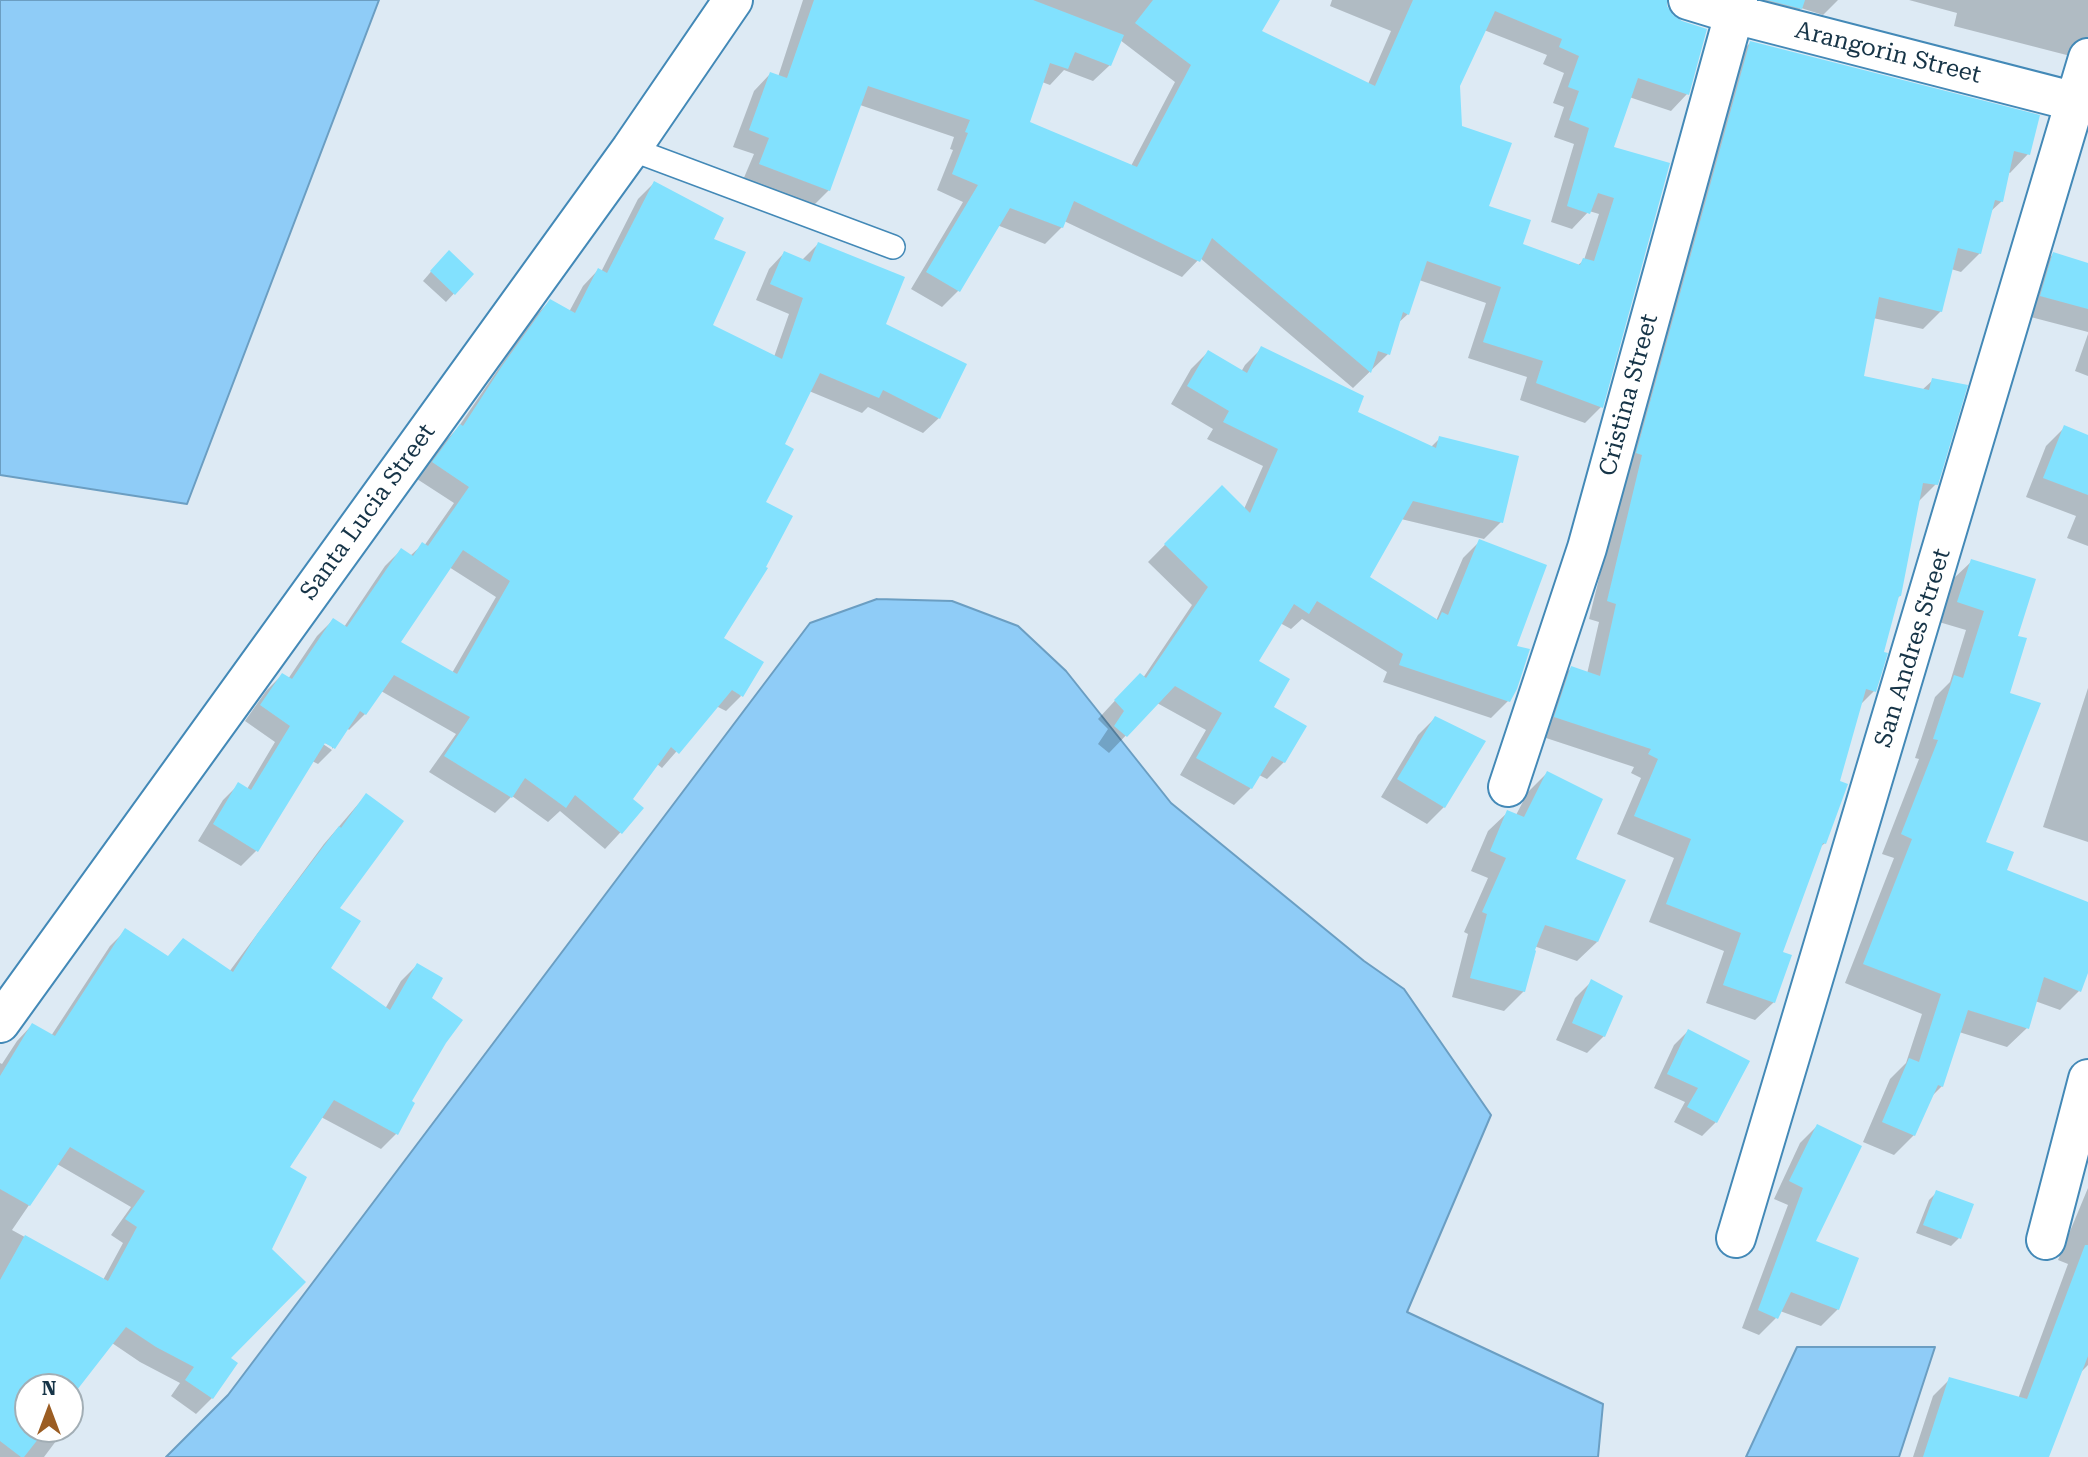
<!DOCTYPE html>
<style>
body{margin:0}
#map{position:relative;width:2088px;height:1457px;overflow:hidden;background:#ddeaf4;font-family:"Roboto Serif",serif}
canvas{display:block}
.north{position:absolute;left:14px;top:1373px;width:70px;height:70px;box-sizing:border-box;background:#fff;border:2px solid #a2aeb5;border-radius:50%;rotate:0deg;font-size:19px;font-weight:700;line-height:28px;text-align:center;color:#163447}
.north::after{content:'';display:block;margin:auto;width:24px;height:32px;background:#9b5d23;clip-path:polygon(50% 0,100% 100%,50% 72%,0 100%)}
</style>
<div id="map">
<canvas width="2088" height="1457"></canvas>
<div class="north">N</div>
</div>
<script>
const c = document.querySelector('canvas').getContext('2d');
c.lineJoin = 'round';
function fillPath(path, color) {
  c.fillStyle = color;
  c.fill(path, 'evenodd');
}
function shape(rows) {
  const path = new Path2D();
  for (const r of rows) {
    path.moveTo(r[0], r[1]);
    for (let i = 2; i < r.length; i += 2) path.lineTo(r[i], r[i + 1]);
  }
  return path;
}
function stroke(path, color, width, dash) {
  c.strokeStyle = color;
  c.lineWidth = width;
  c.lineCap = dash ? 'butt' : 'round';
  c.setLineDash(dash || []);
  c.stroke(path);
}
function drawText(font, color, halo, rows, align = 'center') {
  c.font = font + ' "Roboto Serif",serif';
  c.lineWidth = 6;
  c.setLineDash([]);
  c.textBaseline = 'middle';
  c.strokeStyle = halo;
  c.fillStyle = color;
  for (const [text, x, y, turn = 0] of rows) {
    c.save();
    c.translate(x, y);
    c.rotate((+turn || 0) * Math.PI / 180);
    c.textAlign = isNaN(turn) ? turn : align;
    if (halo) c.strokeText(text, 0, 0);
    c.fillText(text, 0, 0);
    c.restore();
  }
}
const water = shape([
 [0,0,379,0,187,504,0,475,0,0],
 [877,599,952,601,1018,626,1066,671,1171,803,1364,961,1404,989,1491,1115,1407,1312,1603,1404,1598,1457,166,1457,228,1395,810,623,877,599],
 [1797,1347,1935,1347,1899,1457,1746,1457,1797,1347]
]);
fillPath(water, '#8fccf7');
stroke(water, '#6b9ec2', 2);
fillPath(shape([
 [803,0,1267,0,1259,31,1368,84,1391,31,1330,6,1332,0,1636,0,1687,94,1671,111,1629,97,1611,148,1668,164,1601,407,1585,423,1520,400,1527,377,1468,358,1486,303,1419,280,1408,314,1397,324,1388,354,1353,388,1200,258,1182,277,1064,221,1062,227,1045,244,997,225,958,291,942,307,911,289,963,202,937,190,953,150,950,149,954,137,860,105,829,190,812,207,743,180,754,154,733,147,754,91,770,74,778,77],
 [1484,30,1547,55,1543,64,1564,73,1553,103,1564,107,1554,137,1574,144,1551,222,1572,229,1589,211,1599,214,1584,260,1577,266,1521,245,1487,207,1461,127,1459,86],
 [1120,40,1175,82,1131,166,1028,123,1042,82,1050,85,1064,70,1093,81,1110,65],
 [1754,0,1838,0,1823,15,1801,8,1784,25],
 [1909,0,2088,0,2088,65,2086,60,1954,26,1957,13],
 [1750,43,2028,154,2010,173,2008,172,2002,201,1990,212,1980,253,1961,272,1951,269,1941,311,1923,329,1873,318,1862,377,1922,390,1933,380,1936,484,1917,503,1900,596,1896,599,1874,691,1859,706,1838,782,1825,843,1819,848,1780,953,1774,1002,1755,1020,1706,1003,1724,951,1649,922,1674,858,1617,834,1641,778,1631,773,1634,767,1537,735,1553,687,1571,668,1587,674,1599,622,1589,619,1625,473,1732,61],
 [654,183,711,239,710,326,774,357,789,314,756,300,769,269,784,253,801,261,818,244,884,325,939,418,923,433,868,407,862,413,809,391,782,444,721,639,741,696,726,711,716,706,662,768,657,764,631,799,642,809,605,849,560,811,548,822,512,796,495,813,429,772,456,734,381,691,365,714,349,730,347,728,332,749,332,746,317,740,332,750,318,764,312,761,257,850,241,866,198,841,223,800,238,785,247,789,275,742,245,721,266,691,282,675,288,679,317,636,333,620,344,627,385,566,401,550,410,556,422,545,424,546,454,503,417,479,444,442,457,429,534,317,550,301,569,312,583,286,598,270,601,272,638,199],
 [449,567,496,597,452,673,398,643],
 [2053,254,2088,264,2088,332,2023,315,2035,273],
 [441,260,472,274,446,302,423,281],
 [2088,334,2088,376,2075,371],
 [1262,348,1356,413,1431,447,1440,438,1501,522,1484,539,1401,519,1368,578,1436,621,1463,558,1480,541,1515,647,1508,701,1491,718,1383,682,1387,672,1302,619,1291,629,1280,623,1256,661,1271,708,1284,762,1267,779,1259,775,1251,788,1234,805,1180,775,1206,730,1157,703,1109,753,1098,744,1108,729,1098,719,1123,692,1143,678,1192,605,1148,562,1222,487,1244,509,1263,466,1207,439,1213,429,1171,404,1191,369,1208,352,1241,372,1245,365],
 [2065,427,2088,436,2088,546,2067,538,2076,516,2026,497,2046,446],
 [1972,561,2016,637,1984,843,2005,871,2088,904,2088,969,2079,991,2060,1010,2035,1001,2027,1028,2007,1047,1959,1032,1942,1086,1930,1098,1914,1135,1894,1155,1863,1142,1890,1079,1906,1063,1922,1014,1845,983,1894,858,1882,854,1919,759,1915,758,1935,697,1950,682,1966,630,1939,622,1952,580],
 [2088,688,2088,842,2043,827],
 [1435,718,1444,807,1427,824,1381,797,1418,735],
 [1547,773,1597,942,1577,961,1534,946,1524,991,1504,1011,1452,997,1468,934,1464,932,1488,878,1471,871,1488,831,1508,812,1516,815,1528,792],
 [366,795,337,908,328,969,385,1009,401,981,417,965,445,1042,410,1102,397,1133,381,1149,321,1117,288,1168,270,1249,212,1398,196,1414,171,1396,180,1383,140,1362,112,1343,70,1396,70,1387,28,1387,28,1429,65,1429,44,1457,0,1457,0,1063,2,1064,17,1041,32,1025,51,1036,110,946,125,931,167,958,229,972,324,844],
 [57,1164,131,1207,111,1235,123,1243,103,1280,12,1230],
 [1592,981,1604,1036,1587,1053,1556,1040,1575,998],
 [1688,1031,1716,1122,1702,1136,1674,1122,1685,1102,1654,1088,1674,1045],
 [1817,1126,1813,1242,1838,1309,1821,1326,1780,1311,1776,1318,1759,1335,1742,1328,1788,1205,1774,1199,1800,1143],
 [2088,1188,2088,1365,2079,1374,2047,1457,1913,1457,1933,1396,1950,1379,2018,1399,2068,1264,2058,1260],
 [1937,1192,1959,1238,1951,1246,1916,1233,1929,1200]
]), '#0003');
fillPath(shape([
 [814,0,1033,0,1124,35,1111,66,1075,52,1068,69,1050,63,1030,122,1137,167,1191,65,1135,23,1153,0,1280,0,1262,31,1375,86,1413,0,1667,0,1667,6,1673,15,1682,21,1707,29,1689,95,1638,78,1614,147,1670,163,1603,408,1536,383,1543,361,1483,342,1501,287,1427,261,1409,315,1403,312,1390,355,1378,351,1371,373,1212,238,1200,262,1074,201,1063,228,1010,208,960,292,926,272,978,185,952,174,968,133,965,132,970,120,868,86,830,191,759,164,769,138,749,130,770,72,787,78],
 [1495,11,1562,39,1559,47,1579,56,1568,87,1579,91,1569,120,1589,128,1567,206,1590,214,1598,193,1614,198,1594,261,1583,258,1580,265,1523,244,1531,220,1489,206,1512,143,1462,126,1460,86],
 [1767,0,1805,0,1802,9],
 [1750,41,2040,115,2030,155,2014,151,2003,202,1995,200,1981,254,1958,248,1942,312,1879,297,1864,376,1929,390,1932,378,1968,385,1938,485,1923,483,1901,596,1899,596,1884,652,1888,653,1876,692,1866,689,1840,781,1848,784,1826,844,1823,843,1783,952,1792,955,1775,1003,1723,985,1741,933,1666,904,1691,839,1634,816,1658,759,1648,754,1651,749,1554,717,1571,666,1600,676,1616,604,1607,601,1642,455,1636,453],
 [654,181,724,218,714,239,746,252,713,325,782,359,803,298,770,284,784,251,810,262,818,242,905,277,886,324,967,364,940,419,883,390,879,398,820,373,785,444,794,449,766,502,793,516,766,567,768,568,724,638,764,662,743,697,732,690,679,754,671,747,633,799,644,808,622,834,575,795,566,808,525,778,512,798,444,756,470,717,394,675,366,715,360,711,335,749,325,743,258,852,213,824,238,782,251,790,290,726,260,705,282,673,292,679,333,618,347,627,401,548,413,556,422,542,428,546,469,487,432,462,460,424,463,426,502,366,550,299,575,313,598,268,607,273],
 [463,550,510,581,457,674,401,642],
 [449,250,474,274,455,295,430,271],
 [2053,252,2088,263,2088,309,2040,296],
 [1261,346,1364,396,1358,412,1436,448,1439,436,1519,456,1503,523,1413,501,1370,577,1438,620,1442,612,1448,615,1479,539,1547,565,1517,646,1530,649,1517,689,1510,702,1399,665,1403,654,1317,601,1309,614,1294,604,1259,661,1290,679,1274,707,1307,726,1285,763,1272,756,1252,789,1196,758,1222,713,1175,686,1127,737,1114,726,1124,711,1114,700,1140,673,1146,678,1208,587,1164,544,1222,485,1250,513,1278,449,1223,422,1229,411,1187,386,1208,350,1247,373],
 [2064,425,2088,435,2088,495,2043,478],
 [1971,559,2036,579,2018,636,2027,638,2010,693,2041,703,1986,842,2014,852,2007,870,2088,902,2088,973,2081,992,2044,977,2029,1029,1968,1010,1943,1087,1938,1085,1915,1136,1882,1122,1909,1058,1919,1062,1941,994,1863,964,1912,839,1901,834,1938,740,1933,739,1954,675,1963,678,1984,611,1957,602],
 [1435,716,1486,741,1445,808,1397,779],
 [1547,771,1603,799,1576,859,1626,880,1598,942,1545,925,1535,950,1536,951,1525,992,1470,978,1487,914,1482,912,1506,858,1490,851,1507,810,1524,817],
 [366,793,404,821,340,908,361,921,331,968,390,1010,417,963,443,978,432,998,463,1020,446,1043,412,1101,415,1103,398,1135,334,1100,290,1167,307,1177,272,1249,306,1282,231,1358,238,1363,213,1399,185,1380,194,1367,156,1347,126,1327,70,1399,70,1387,28,1387,28,1429,46,1429,24,1457,21,1457,0,1441,0,1280,25,1235,108,1281,137,1227,125,1219,145,1191,70,1147,30,1206,0,1189,0,1076,32,1023,55,1036,125,928,168,956,183,938,233,972,257,934,339,826,341,828],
 [1591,979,1623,996,1605,1037,1572,1023],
 [1688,1029,1750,1061,1717,1123,1687,1107,1698,1088,1667,1074],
 [1817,1124,1862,1146,1816,1241,1859,1258,1839,1310,1791,1292,1778,1319,1758,1310,1803,1188,1789,1181],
 [1936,1190,1974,1204,1961,1239,1923,1225],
 [2085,1245,2088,1245,2088,1356,2049,1457,1923,1457,1949,1377,2027,1399]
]), '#82e1fe');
const lane = shape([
 [631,149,893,247]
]);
const street = shape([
 [1688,0,1734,14,2088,105],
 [1508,787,1587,548,1738,0],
 [1736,1238,2088,58],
 [2046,1240,2088,1079]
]);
const secondary = shape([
 [0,1023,631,149,733,0]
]);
stroke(lane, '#4389b7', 26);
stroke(street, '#4389b7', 42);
stroke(secondary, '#4389b7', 42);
stroke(lane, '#fff', 23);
stroke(street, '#fff', 38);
stroke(secondary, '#fff', 38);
drawText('24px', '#163447', '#fff', [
 ["Arangorin Street",1888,53,14],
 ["Cristina Street",1629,395,-75],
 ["Santa Lucia Street",368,512,-54],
 ["San Andres Street",1913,648,-73]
]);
</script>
